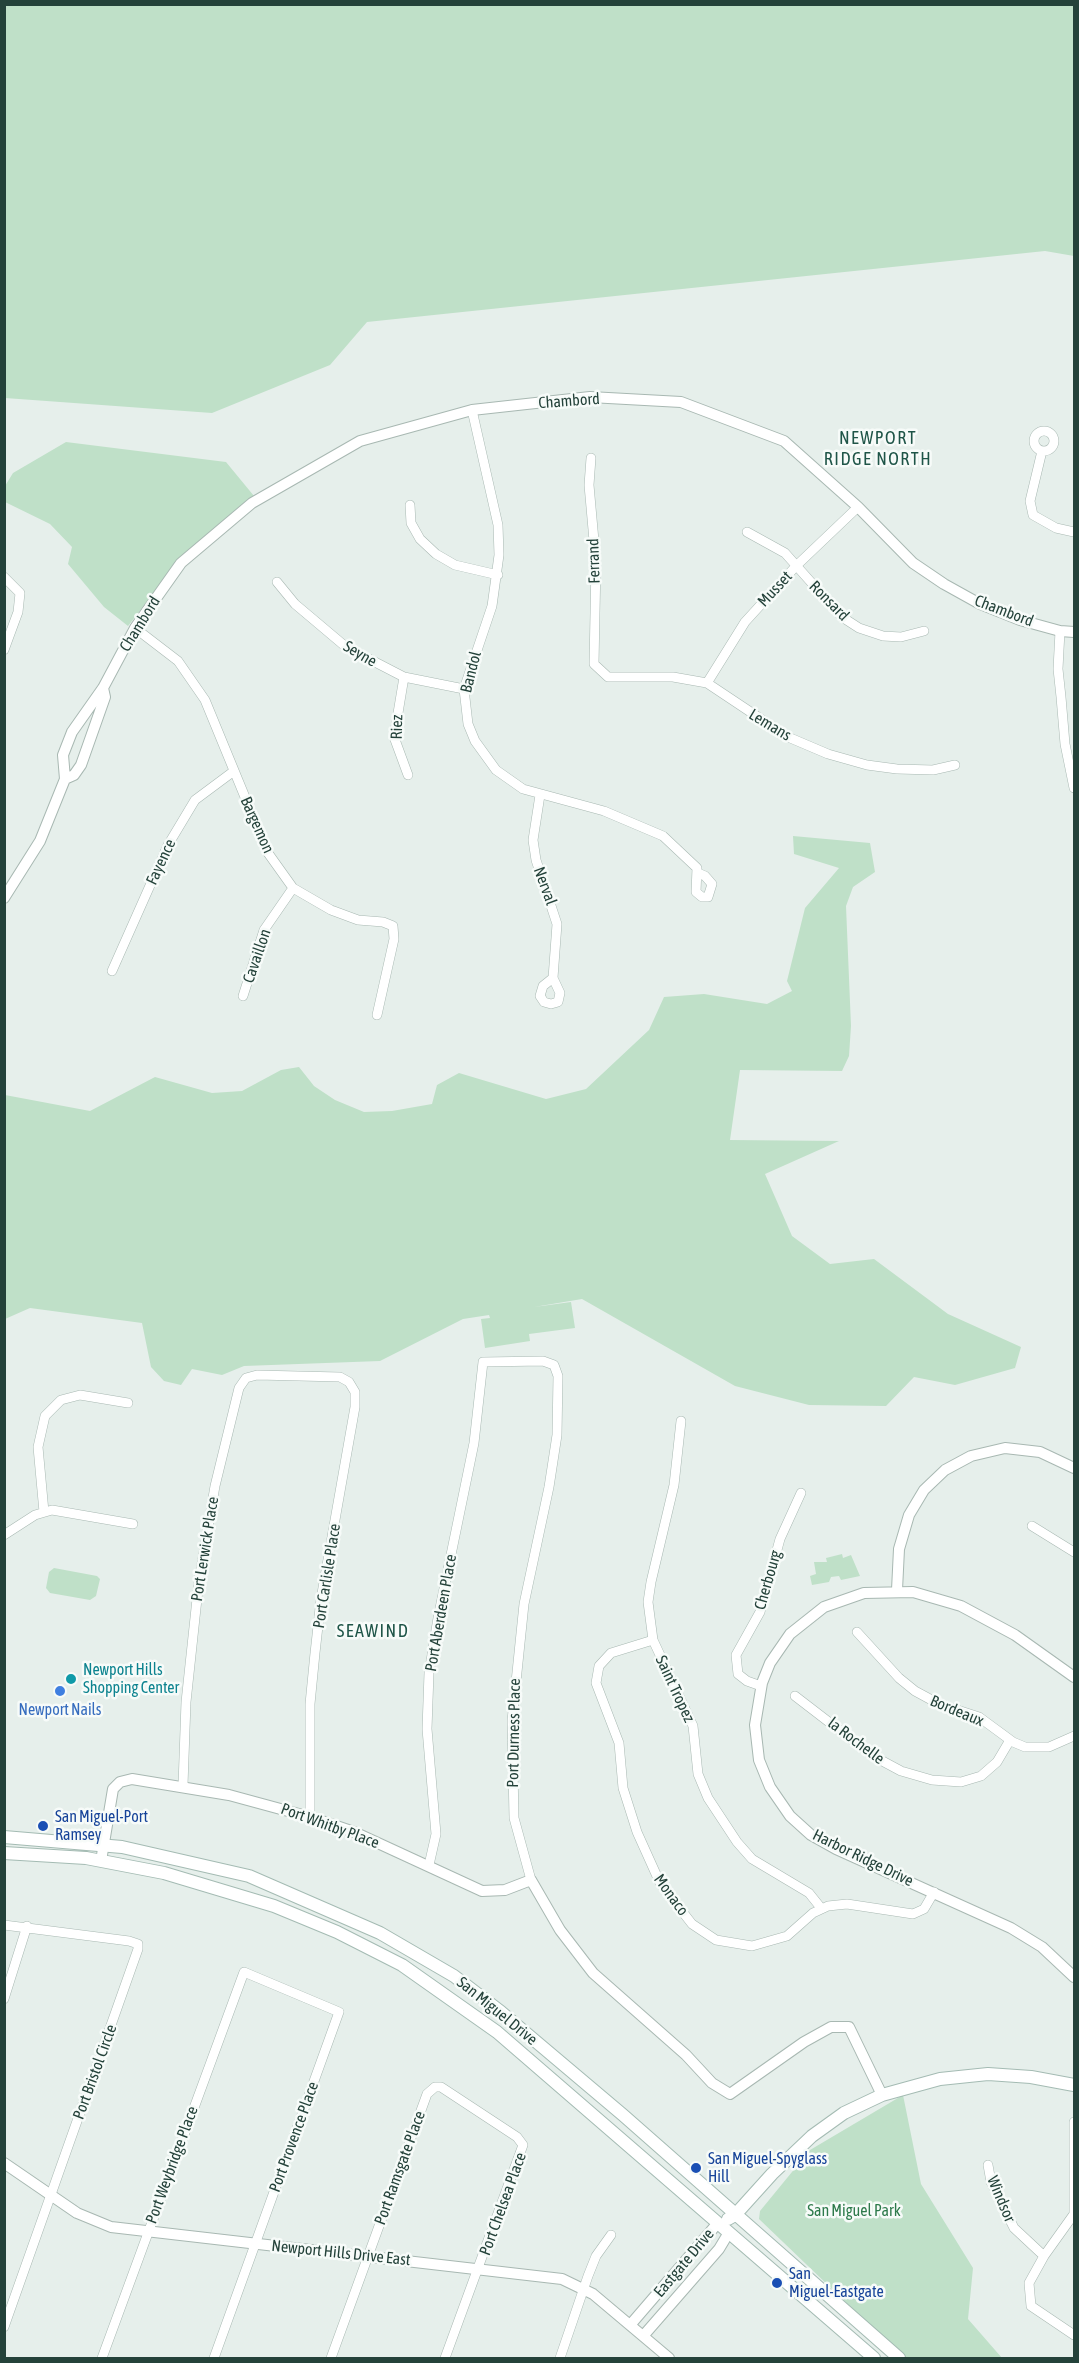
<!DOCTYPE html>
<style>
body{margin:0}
#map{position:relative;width:1079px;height:2363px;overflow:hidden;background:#e6efeb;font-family:"Asap Condensed",sans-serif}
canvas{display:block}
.frame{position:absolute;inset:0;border:6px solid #24423a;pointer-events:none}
</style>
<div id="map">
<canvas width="1079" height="2363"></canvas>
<div class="frame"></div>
</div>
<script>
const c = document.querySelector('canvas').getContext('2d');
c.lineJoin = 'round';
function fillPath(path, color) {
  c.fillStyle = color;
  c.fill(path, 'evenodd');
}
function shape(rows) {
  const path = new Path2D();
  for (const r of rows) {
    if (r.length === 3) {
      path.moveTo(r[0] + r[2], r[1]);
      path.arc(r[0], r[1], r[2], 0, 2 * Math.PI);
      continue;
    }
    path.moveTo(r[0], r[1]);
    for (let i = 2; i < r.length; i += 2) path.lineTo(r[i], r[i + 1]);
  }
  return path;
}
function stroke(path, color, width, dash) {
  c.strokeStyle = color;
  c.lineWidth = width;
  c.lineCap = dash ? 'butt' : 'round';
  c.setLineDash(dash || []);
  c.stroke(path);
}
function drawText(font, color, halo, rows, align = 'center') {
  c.font = font + ' "Asap Condensed",sans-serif';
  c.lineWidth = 5;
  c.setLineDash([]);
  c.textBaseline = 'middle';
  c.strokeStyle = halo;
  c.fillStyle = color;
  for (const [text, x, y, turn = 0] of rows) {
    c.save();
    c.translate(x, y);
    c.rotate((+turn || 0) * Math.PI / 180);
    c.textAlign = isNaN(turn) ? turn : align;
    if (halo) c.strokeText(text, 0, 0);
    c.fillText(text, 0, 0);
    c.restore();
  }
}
fillPath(shape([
 [4,5,1074,5,1074,256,1045,251,367,322,330,365,212,413,5,398],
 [66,442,226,462,254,496,186,552,128,626,104,607,68,564,72,547,50,524,5,502,5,486,13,473],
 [793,836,870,843,875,872,853,887,846,906,851,1026,849,1056,842,1071,740,1070,730,1140,839,1141,765,1174,792,1236,830,1264,874,1259,948,1314,1021,1347,1015,1368,955,1385,914,1377,886,1406,809,1405,735,1386,582,1299,534,1307,571,1302,575,1328,529,1334,530,1341,485,1348,481,1319,490,1318,489,1315,463,1319,380,1361,244,1366,222,1375,192,1369,181,1385,164,1381,151,1367,142,1323,30,1308,5,1319,5,1095,90,1111,155,1077,212,1093,242,1091,281,1070,299,1067,314,1086,335,1100,364,1112,392,1111,432,1104,437,1085,459,1073,546,1099,586,1089,649,1030,664,997,704,994,767,1004,792,991,787,981,805,908,839,868,794,854],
 [842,1554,843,1558,851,1555,860,1576,841,1580,839,1576,831,1577,829,1582,812,1585,810,1576,816,1574,814,1562,827,1562,826,1558],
 [54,1568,97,1576,100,1579,96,1596,90,1600,50,1593,46,1588,49,1572],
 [903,2095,921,2184,973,2268,968,2319,1002,2358,904,2358,759,2219,760,2211,810,2150]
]), '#bfe0c8');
const minor = shape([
 [472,410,498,525,499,555,492,606,464,689,468,724,475,741,496,770,523,789,604,811,663,836,697,868,696,892,702,897,708,897,712,884,705,876,698,873],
 [1044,441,10],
 [1042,451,1030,501,1033,515,1056,528,1074,532],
 [591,458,589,485,596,563,594,664,608,677,673,677,707,683,788,737,828,754,867,765,897,769,933,770,955,765],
 [410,505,411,523,420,539,436,554,455,565,498,575],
 [747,532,785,553,842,617,859,628,883,636,901,637,924,631],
 [4,577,20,593,18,612,4,650],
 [277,582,295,604,346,647,404,677,464,689],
 [135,628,178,661,205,700,268,853,293,888,331,910,358,920,383,922,393,926,394,939,377,1015],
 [1060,631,1058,669,1061,697,1065,744,1074,788],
 [404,677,394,737,408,775],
 [707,683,745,622,796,566,858,507],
 [540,795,533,840,536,860,557,924,553,978],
 [112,971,168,845,195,800,234,771],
 [553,978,560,993,558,1002,551,1004,544,1002,540,996,543,986,553,978],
 [243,996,264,930,293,888],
 [681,1421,674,1485,651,1582,648,1602,653,1640,693,1726,698,1774,708,1798,737,1842,752,1859,809,1893,821,1908],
 [44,1512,38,1447,45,1416,61,1400,80,1395,128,1403],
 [1032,1526,1074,1552],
 [4,1535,35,1515,52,1510,133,1524],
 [857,1632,899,1678,915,1691,939,1704,979,1717,1013,1742,1025,1747,1049,1747,1074,1736],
 [653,1640,611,1653,599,1666,596,1683,619,1743,623,1788,637,1832,660,1883,692,1924,716,1940,752,1946,787,1936,813,1913,828,1906,847,1904,913,1914,924,1909,934,1892],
 [761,1686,747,1681,738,1674,736,1655,760,1612,780,1539,801,1493],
 [795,1696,873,1756,901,1771,932,1780,961,1782,981,1776,997,1762,1010,1740],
 [183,1785,186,1702,199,1580,215,1486,239,1388,246,1378,257,1375,340,1377,349,1382,355,1392,355,1407,321,1599,315,1653,310,1704,310,1817],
 [429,1865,436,1834,427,1729,429,1673,438,1618,474,1443,483,1362,543,1361,554,1365,558,1376,557,1435,549,1487,524,1604,512,1721,514,1818,531,1880],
 [4,1925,129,1941,138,1944,138,1949,4,2327],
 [4,1999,27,1926],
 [1074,2122,1074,2214,1044,2256,1029,2283,1031,2306,1074,2335],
 [988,2165,991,2182,1014,2228,1044,2256],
 [102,2358,244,1972,339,2012,214,2358],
 [331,2358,427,2094,435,2087,441,2087,517,2137,523,2145,445,2358],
 [560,2358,588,2276,596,2256,611,2235]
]);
const tertiary = shape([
 [65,779,74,775,81,765,105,697,103,688],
 [4,898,40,841,65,779,63,755,72,732,103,688,135,628,181,563,252,503,360,441,472,410,590,397,681,402,784,441,858,507,913,563,944,584,980,604,1020,620,1060,631,1074,632],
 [897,1590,899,1549,909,1515,924,1490,945,1470,971,1456,1005,1448,1040,1452,1074,1468],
 [1074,1677,1015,1635,961,1606,913,1592,864,1593,824,1607,790,1634,770,1663,762,1683,755,1725,759,1760,770,1787,790,1816,811,1835,836,1849,1011,1928,1042,1947,1074,1977],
 [101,1861,113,1789,120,1782,132,1779,229,1795,310,1817,354,1832,482,1891,505,1890,531,1880,560,1930,593,1973,686,2055,712,2083,730,2094,804,2042,831,2027,849,2027,882,2095],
 [4,2163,77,2213,111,2227,562,2279,593,2294,669,2358],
 [631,2324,717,2224],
 [644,2335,719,2249,728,2234]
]);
const secondary = shape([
 [4,1837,122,1847,249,1876,380,1933,454,1976,501,2012,623,2115,899,2358],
 [4,1853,86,1858,164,1873,274,1906,337,1932,402,1965,497,2032,874,2358],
 [728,2219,735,2215,772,2174,812,2136,844,2113,882,2095,940,2079,988,2074,1031,2077,1074,2085]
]);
stroke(minor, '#a8b8b2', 10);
stroke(tertiary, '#a8b8b2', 12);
stroke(secondary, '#a4bbb3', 14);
stroke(minor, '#fff', 9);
stroke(tertiary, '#fff', 10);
stroke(secondary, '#fff', 12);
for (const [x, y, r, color] of [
 [71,1679,6,"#0f9aa8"],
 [60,1691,6,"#3f7fe0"],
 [43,1826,6,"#1a4fb4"],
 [696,2168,6,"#1a4fb4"],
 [777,2283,6,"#1a4fb4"]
]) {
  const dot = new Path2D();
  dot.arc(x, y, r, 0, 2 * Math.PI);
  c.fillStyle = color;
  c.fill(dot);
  stroke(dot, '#f7fbf9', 2);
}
drawText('16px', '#24423a', '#f7fbf9', [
 ["Chambord",569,401,-4],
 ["Ferrand",594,561,-92],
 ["Musset",775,589,-47],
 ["Ronsard",829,601,45],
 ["Chambord",1004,611,21],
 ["Chambord",140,624,-58],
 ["Seyne",360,654,30],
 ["Bandol",471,672,-76],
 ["Lemans",770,725,31],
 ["Riez",397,727,-89],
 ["Bargemon",257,825,66],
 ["Fayence",161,862,-65],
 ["Nerval",545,886,70],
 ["Cavaillon",257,956,-71],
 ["Port Lerwick Place",205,1549,-81],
 ["Port Carlisle Place",327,1576,-81],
 ["Cherbourg",768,1580,-74],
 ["Port Aberdeen Place",441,1613,-80],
 ["Saint Tropez",675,1689,65],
 ["Bordeaux",957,1711,23],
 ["Port Durness Place",514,1733,-89],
 ["la Rochelle",856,1741,37],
 ["Port Whitby Place",330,1826,20],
 ["Harbor Ridge Drive",863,1858,26],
 ["Monaco",671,1895,54],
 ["San Miguel Drive",497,2011,39],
 ["Port Bristol Circle",95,2072,-70],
 ["Port Provence Place",294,2137,-70],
 ["Port Weybridge Place",172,2165,-70],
 ["Port Ramsgate Place",400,2168,-70],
 ["Windsor",1001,2199,67],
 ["Port Chelsea Place",503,2204,-70],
 ["Newport Hills Drive East",341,2253,6],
 ["Eastgate Drive",684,2263,-50]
]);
drawText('16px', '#0d838f', '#f7fbf9', [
 ["Newport Hills",83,1670],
 ["Shopping Center",83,1688]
], 'left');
drawText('16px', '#366cbe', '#f7fbf9', [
 ["Newport Nails",60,1710]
]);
drawText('16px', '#164399', '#f7fbf9', [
 ["San Miguel-Port",55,1817],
 ["Ramsey",55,1835],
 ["San Miguel-Spyglass",708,2159],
 ["Hill",708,2177],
 ["San",789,2274],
 ["Miguel-Eastgate",789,2292]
], 'left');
drawText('16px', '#2d7a4b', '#f7fbf9', [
 ["San Miguel Park",854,2211]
]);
c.letterSpacing = '1.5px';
drawText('18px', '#1f5548', '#f7fbf9', [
 ["NEWPORT",878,438],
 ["RIDGE NORTH",878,459],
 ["SEAWIND",373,1631]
]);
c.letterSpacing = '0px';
</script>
